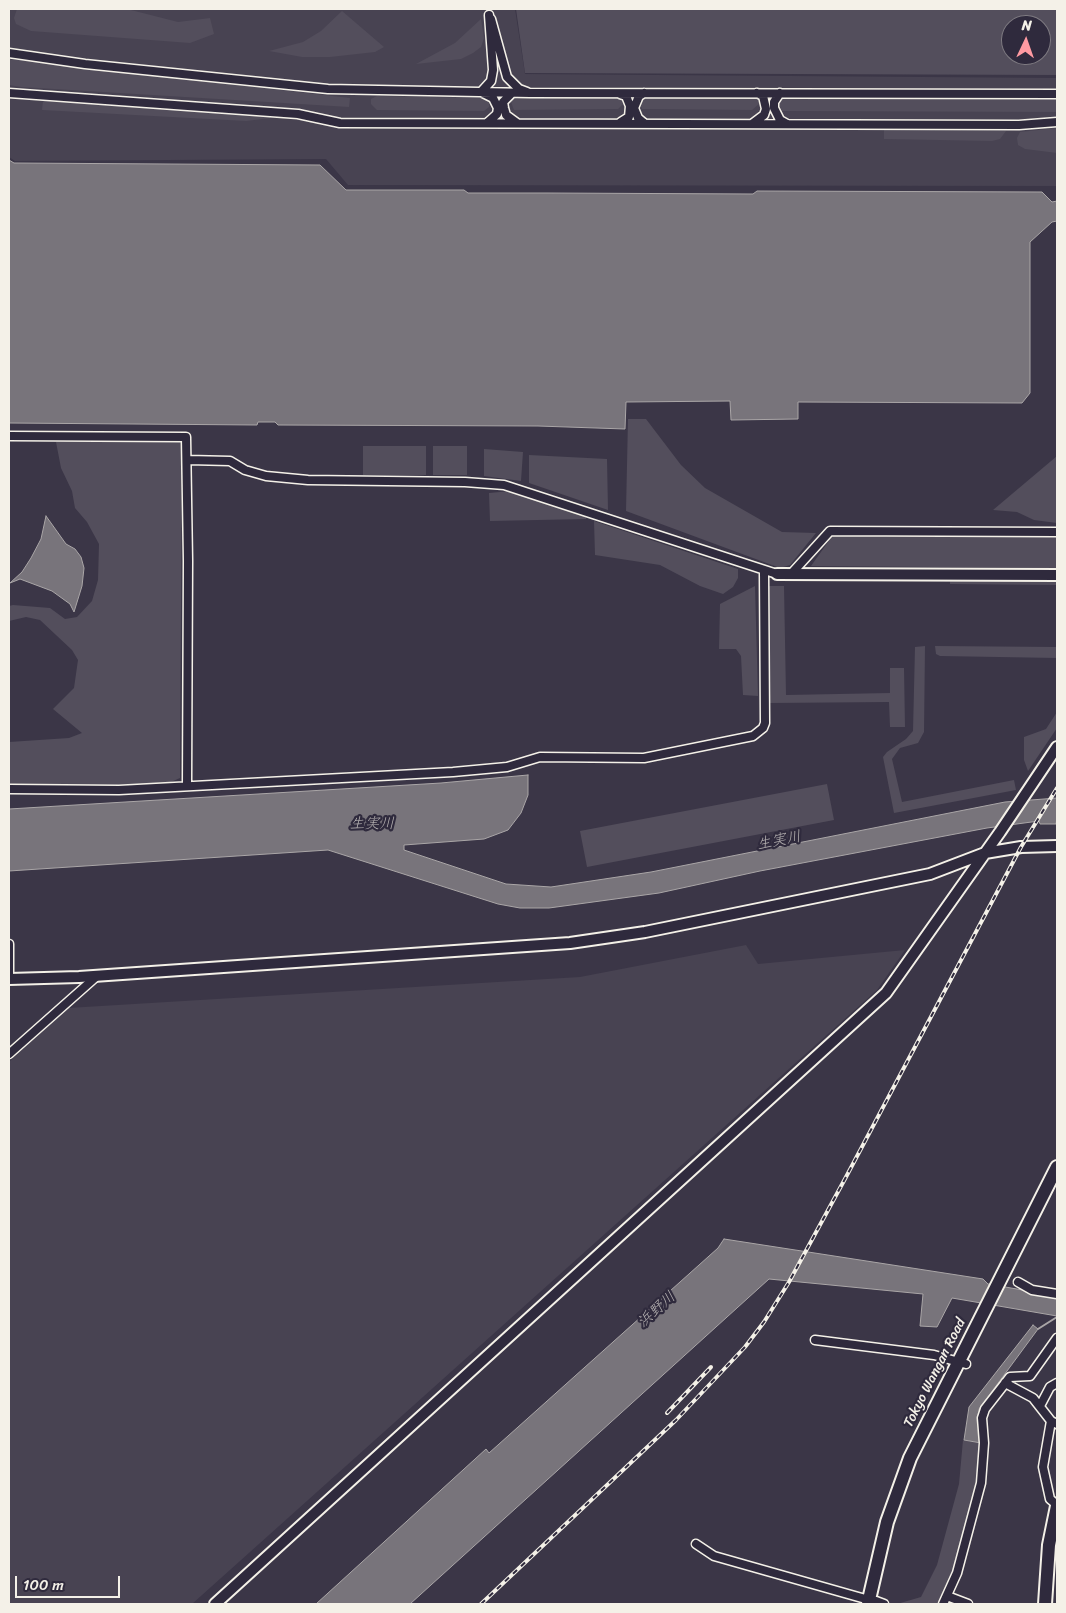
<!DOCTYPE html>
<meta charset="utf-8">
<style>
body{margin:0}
#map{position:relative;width:1066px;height:1613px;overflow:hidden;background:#3b3647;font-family:Sriracha,sans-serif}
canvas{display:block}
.frame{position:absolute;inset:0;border:10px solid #f4f1e8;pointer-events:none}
.north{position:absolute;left:1001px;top:15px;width:50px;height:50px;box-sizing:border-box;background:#2f2a3d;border:1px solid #7e7a81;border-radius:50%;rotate:3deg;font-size:14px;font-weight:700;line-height:20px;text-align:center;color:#f4f1e8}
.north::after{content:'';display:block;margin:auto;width:18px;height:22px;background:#ff9aa2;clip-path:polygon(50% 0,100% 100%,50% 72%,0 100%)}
.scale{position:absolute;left:15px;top:1576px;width:105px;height:22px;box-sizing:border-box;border:2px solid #f4f1e8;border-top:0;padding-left:6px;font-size:15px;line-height:18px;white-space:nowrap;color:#f4f1e8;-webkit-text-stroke:4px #2f2a3d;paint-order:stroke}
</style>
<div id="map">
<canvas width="1066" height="1613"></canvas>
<div class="frame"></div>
<div class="north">N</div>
<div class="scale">100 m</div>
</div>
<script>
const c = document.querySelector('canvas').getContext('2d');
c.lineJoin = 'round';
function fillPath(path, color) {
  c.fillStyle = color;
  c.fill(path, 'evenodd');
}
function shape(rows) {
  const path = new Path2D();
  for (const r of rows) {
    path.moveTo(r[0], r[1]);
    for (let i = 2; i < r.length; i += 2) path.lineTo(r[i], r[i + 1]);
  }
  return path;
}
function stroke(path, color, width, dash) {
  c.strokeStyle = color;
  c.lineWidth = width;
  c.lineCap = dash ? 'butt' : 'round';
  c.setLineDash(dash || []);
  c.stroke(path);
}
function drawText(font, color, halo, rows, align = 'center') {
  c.font = font + ' Sriracha,"Klee One",sans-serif';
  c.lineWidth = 4.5;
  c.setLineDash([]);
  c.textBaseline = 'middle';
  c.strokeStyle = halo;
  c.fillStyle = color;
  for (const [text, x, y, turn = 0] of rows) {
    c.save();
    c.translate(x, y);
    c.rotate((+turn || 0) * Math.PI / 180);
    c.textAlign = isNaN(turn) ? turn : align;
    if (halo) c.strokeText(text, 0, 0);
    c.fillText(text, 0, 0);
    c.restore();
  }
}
fillPath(shape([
 [9,9,515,9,525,74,1057,78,1057,186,348,185,326,159,15,161,9,157],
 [746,945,758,964,905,950,877,990,192,1604,9,1604,9,1062,68,1008,580,977]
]), '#484352');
fillPath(shape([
 [17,9,127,9,178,22,210,18,214,34,190,43,31,31,16,24,14,18],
 [516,9,1057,9,1057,75,525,73],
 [1011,25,1041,25,1041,55,1011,55],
 [342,11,384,47,375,52,330,57,302,57,269,51,303,42,321,31],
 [481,19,484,38,481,47,473,53,461,59,416,64,455,43],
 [9,59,350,98,349,107,21,87,9,85],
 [784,95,1057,96,1057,112,782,111,778,103],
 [377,96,484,98,489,102,489,107,484,111,377,110,371,104,371,99],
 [518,96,619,96,623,104,618,109,514,110,511,102,513,98],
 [648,96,755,97,760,103,752,110,642,109,639,102,642,98],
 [43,101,269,116,271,118,246,121,42,110],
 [1057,128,1057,153,1025,149,1018,145,1017,138,1020,132],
 [884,130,1006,131,1000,139,992,141,884,139],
 [628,419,646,419,681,465,705,488,782,532,816,533,790,565,780,568,626,511],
 [182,441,180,778,171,782,119,786,9,784,9,742,69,738,82,733,53,709,74,688,78,660,72,650,40,620,26,617,9,621,9,606,13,605,50,608,65,619,77,617,92,601,98,580,99,544,87,522,75,508,72,491,61,468,56,442],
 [363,446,426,446,426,475,363,475],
 [433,446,467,446,467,475,433,475],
 [484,449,523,452,521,481,484,476],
 [529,455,607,459,608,510,529,483],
 [1057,456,1057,523,1034,520,1017,512,993,510],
 [511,491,585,513,586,519,490,521,489,493],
 [594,521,738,569,738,578,733,587,723,594,700,586,660,565,595,555],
 [833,535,1057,537,1057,568,811,566],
 [950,578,1057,579,1057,585,950,584],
 [755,586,758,696,743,695,741,656,736,649,719,649,720,604],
 [767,586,784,586,786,695,890,693,890,668,904,668,905,727,890,727,889,702,769,703],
 [925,646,924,732,918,743,900,748,892,759,902,802,1014,780,1016,790,894,813,883,757,887,752,906,739,913,731,915,647],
 [935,646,1057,647,1057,658,940,656,936,654],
 [1057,712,1057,728,1028,771,1024,760,1024,737,1046,729],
 [827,784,834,820,587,867,580,831],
 [963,1440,979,1443,977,1483,953,1572,938,1604,897,1604,921,1597,937,1565,959,1484]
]), '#534e5c');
const water = shape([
 [9,160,14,163,320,165,346,190,464,190,468,193,548,193,753,194,757,191,1042,192,1052,202,1057,201,1057,221,1052,222,1030,242,1030,393,1022,403,798,402,798,419,731,420,730,401,626,402,625,429,538,426,278,425,275,422,258,422,257,425,9,423,9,160],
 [46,516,66,544,75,549,81,557,84,568,82,586,74,612,70,604,52,591,20,579,10,583,22,572,31,558,41,539,46,516],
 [528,775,528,795,521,813,508,830,484,839,404,845,404,850,506,884,551,887,651,872,1005,802,1057,798,1057,818,1056,824,1040,824,1039,821,987,828,760,871,659,893,549,908,520,908,498,904,328,850,9,871,9,809,441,783,528,775],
 [724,1239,983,1279,988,1284,1057,1296,1057,1316,952,1298,937,1327,920,1326,923,1294,769,1279,410,1604,316,1604,486,1449,489,1453,718,1248,724,1239],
 [1033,1325,1038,1329,979,1409,981,1443,964,1440,969,1407,1033,1325]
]);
fillPath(water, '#78747b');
stroke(water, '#aaa6a7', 1);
stroke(shape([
 [1038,1329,1057,1317],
 [979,1458,980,1443]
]), '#aaa6a7', 2);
const minor = shape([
 [491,19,507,77,519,89,527,92],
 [9,53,85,64,328,89,530,93,1057,94],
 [9,93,298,114,340,123,1019,125,1057,122],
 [512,93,503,102,504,108,506,115,517,123],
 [780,93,774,102,774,108,780,120,787,124],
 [620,94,626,96,630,106,629,117,621,122],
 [487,123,497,114,498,108,493,98,481,92,491,81,493,70,489,15],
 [644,123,638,118,634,108,639,96,644,93],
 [752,124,764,115,766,109,763,96,757,93],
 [9,436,186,437,188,561,187,785],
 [188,460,230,461,245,470,266,476,308,480,465,482,504,485,777,574],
 [791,574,830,531,1057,532],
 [9,789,119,790,453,772,507,767,540,757,644,758,753,736,763,728,765,723,764,572],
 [9,944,9,979],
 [9,1054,97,976],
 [1018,1282,1032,1290,1057,1294],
 [815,1340,934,1355,966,1364],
 [1005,1383,1033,1398,1051,1421,1057,1424],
 [1040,1406,1050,1387,1057,1383],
 [1051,1421,1043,1467,1050,1499,1057,1505],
 [696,1544,714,1556,869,1600],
 [947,1596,968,1604],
 [876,1601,884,1604],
 [943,1604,957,1573,981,1483,984,1443,982,1418,985,1409,1010,1377,1030,1376,1057,1338]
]);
const tertiary = shape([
 [777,574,1057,575],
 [9,979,79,977,570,943,645,932,930,874,985,853,1021,847,1057,846],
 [215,1604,886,993,1000,832,1057,747]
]);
const primary = shape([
 [1045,1604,1049,1545,1057,1506]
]);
const trunk = shape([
 [868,1604,887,1522,910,1458,1057,1167]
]);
stroke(minor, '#f4f1e8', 11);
stroke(tertiary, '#f4f1e8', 14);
stroke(primary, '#f4f1e8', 16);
stroke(trunk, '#f4f1e8', 16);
stroke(minor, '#2f2a3d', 8);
stroke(tertiary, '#2f2a3d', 10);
stroke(primary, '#2f2a3d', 12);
stroke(trunk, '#2f2a3d', 12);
const rail = shape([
 [667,1413,711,1367],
 [481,1604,676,1420,745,1347,764,1322,789,1282,846,1177,1021,847,1057,788]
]);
stroke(rail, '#f4f1e8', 4);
stroke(rail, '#2f2a3d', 2, [5.5]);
drawText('14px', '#f4f1e8', '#2f2a3d', [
 ["Tokyo Wangan Road",935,1373,-63]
]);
drawText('italic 15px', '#b6b2b2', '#2f2a3d', [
 ["生実川",372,824],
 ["生実川",779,841,-11],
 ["浜野川",657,1310,-42]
]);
</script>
